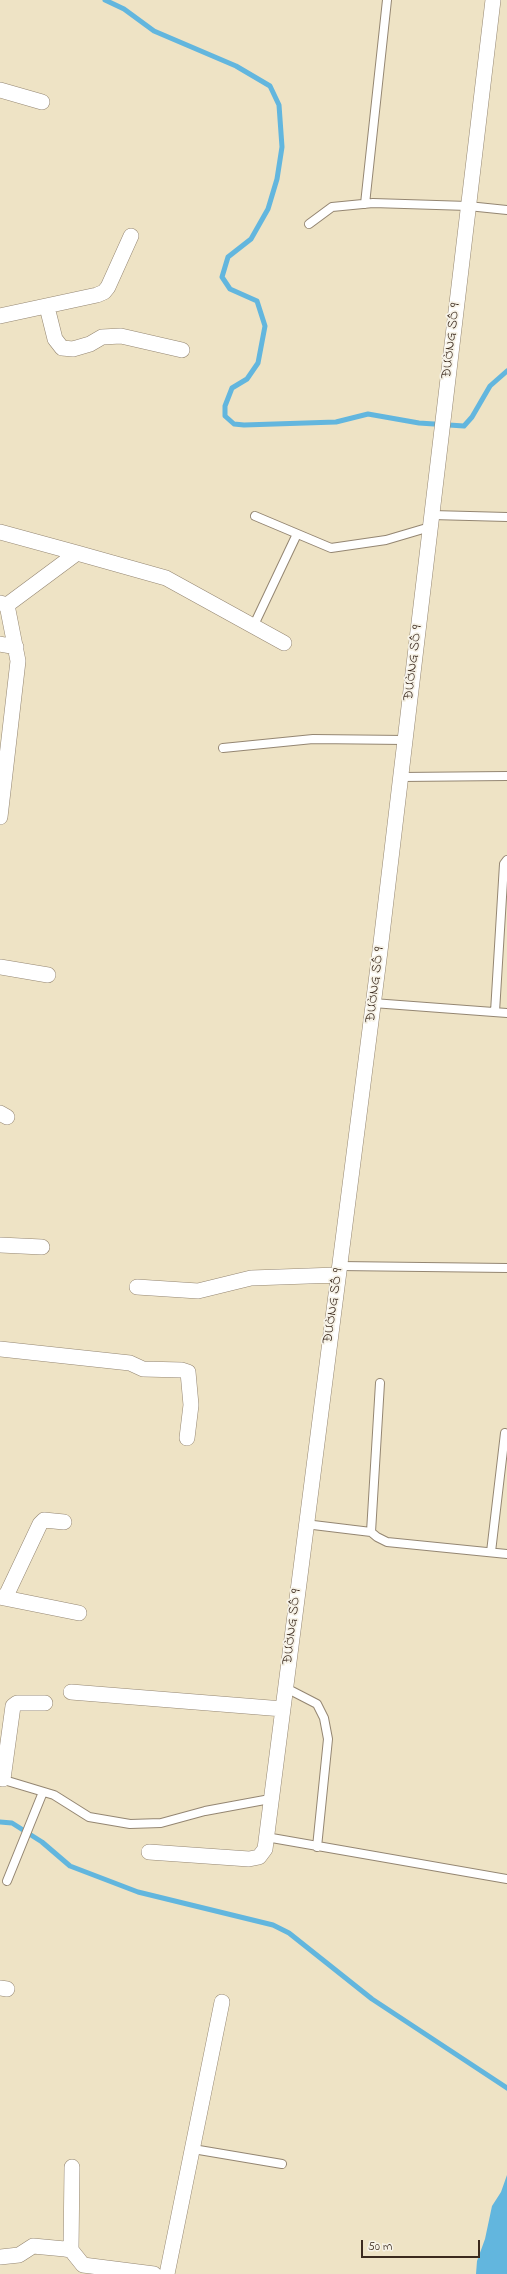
<!DOCTYPE html>
<meta charset="utf-8">
<style>
body{margin:0}
#map{position:relative;width:507px;height:2274px;overflow:hidden;background:#eee3c5;font-family:"Indie Flower",sans-serif}
canvas{display:block}
.scale{position:absolute;left:361px;top:2240px;width:119px;height:18px;box-sizing:border-box;border:2px solid #3b2a1e;border-top:0;padding-left:5px;font-size:12px;line-height:14px;white-space:nowrap;color:#3b2a1e;-webkit-text-stroke:3px #f7f3e8;paint-order:stroke}
</style>
<div id="map">
<canvas width="507" height="2274"></canvas>
<div class="scale">50 m</div>
</div>
<script>
const c = document.querySelector('canvas').getContext('2d');
c.lineJoin = 'round';
function fillPath(path, color) {
  c.fillStyle = color;
  c.fill(path, 'evenodd');
}
function shape(rows) {
  const path = new Path2D();
  for (const r of rows) {
    path.moveTo(r[0], r[1]);
    for (let i = 2; i < r.length; i += 2) path.lineTo(r[i], r[i + 1]);
  }
  return path;
}
function stroke(path, color, width, dash) {
  c.strokeStyle = color;
  c.lineWidth = width;
  c.lineCap = dash ? 'butt' : 'round';
  c.setLineDash(dash || []);
  c.stroke(path);
}
function drawText(font, color, halo, rows, align = 'center') {
  c.font = font + ' "Indie Flower",sans-serif';
  c.lineWidth = 3.5;
  c.setLineDash([]);
  c.textBaseline = 'middle';
  c.strokeStyle = halo;
  c.fillStyle = color;
  for (const [text, x, y, turn = 0] of rows) {
    c.save();
    c.translate(x, y);
    c.rotate((+turn || 0) * Math.PI / 180);
    c.textAlign = isNaN(turn) ? turn : align;
    if (halo) c.strokeText(text, 0, 0);
    c.fillText(text, 0, 0);
    c.restore();
  }
}
fillPath(shape([
 [507,2175,507,2274,476,2274,477,2261,485,2239,492,2206,501,2192]
]), '#62b6de');
stroke(shape([
 [105,0,124,9,154,31,236,66,270,86,279,105,282,147,277,179,268,209,251,239,228,257,222,277,230,289,257,301,265,326,258,363,247,379,232,388,225,406,225,416,234,424,244,425,336,422,368,414,419,423,464,426,472,417,490,386,507,371],
 [0,1822,12,1823,42,1842,70,1866,138,1892,273,1925,289,1933,372,1999,507,2088]
]), '#62b6de', 5);
const service = shape([
 [365,204,387,0],
 [309,224,332,207,373,203,468,206,507,210],
 [432,515,507,517],
 [255,516,331,548,386,540,430,527],
 [253,627,297,534],
 [223,748,313,739,405,740],
 [401,777,507,776],
 [373,1003,507,1013],
 [495,1012,504,864,507,860],
 [339,1266,507,1268],
 [380,1383,371,1532,377,1537,387,1542,507,1554],
 [305,1524,371,1532],
 [491,1552,505,1433],
 [286,1688,317,1704,324,1718,328,1739,317,1847],
 [1,1779,54,1795,89,1817,130,1824,161,1823,205,1811,270,1799],
 [266,1837,507,1879],
 [7,1881,43,1792],
 [193,2149,282,2164]
]);
const minor = shape([
 [0,90,42,102],
 [47,307,55,339,62,348,73,349,90,344,102,337,121,336,182,350],
 [0,316,97,295,104,292,108,287,131,236],
 [0,532,77,553],
 [0,603,7,605,18,661,0,817],
 [7,605,77,553,166,578,284,643],
 [0,644,16,647],
 [0,967,48,975],
 [0,1113,7,1117],
 [0,1245,42,1247],
 [137,1287,198,1291,251,1278,337,1275],
 [0,1349,130,1363,143,1369,182,1370,188,1372,191,1405,187,1438],
 [0,1597,79,1613],
 [5,1598,40,1524,44,1520,64,1522],
 [71,1692,283,1709],
 [3,1779,13,1706,17,1703,45,1703],
 [149,1852,249,1859,259,1857,265,1849,380,951,493,0],
 [0,1988,7,1989],
 [71,2250,72,2167],
 [0,2257,19,2255,33,2246,65,2249,71,2250,83,2265,154,2274],
 [167,2274,222,2002]
]);
stroke(service, '#948672', 10);
stroke(minor, '#948672', 16);
stroke(service, '#fff', 8);
stroke(minor, '#fff', 15);
drawText('14px', '#3b2a1e', '#f7f3e8', [
 ["ĐƯỜNG SỐ 9",452,341,-83],
 ["ĐƯỜNG SỐ 9",414,663,-83],
 ["ĐƯỜNG SỐ 9",376,985,-83],
 ["ĐƯỜNG SỐ 9",334,1306,-82],
 ["ĐƯỜNG SỐ 9",293,1627,-83]
]);
</script>
